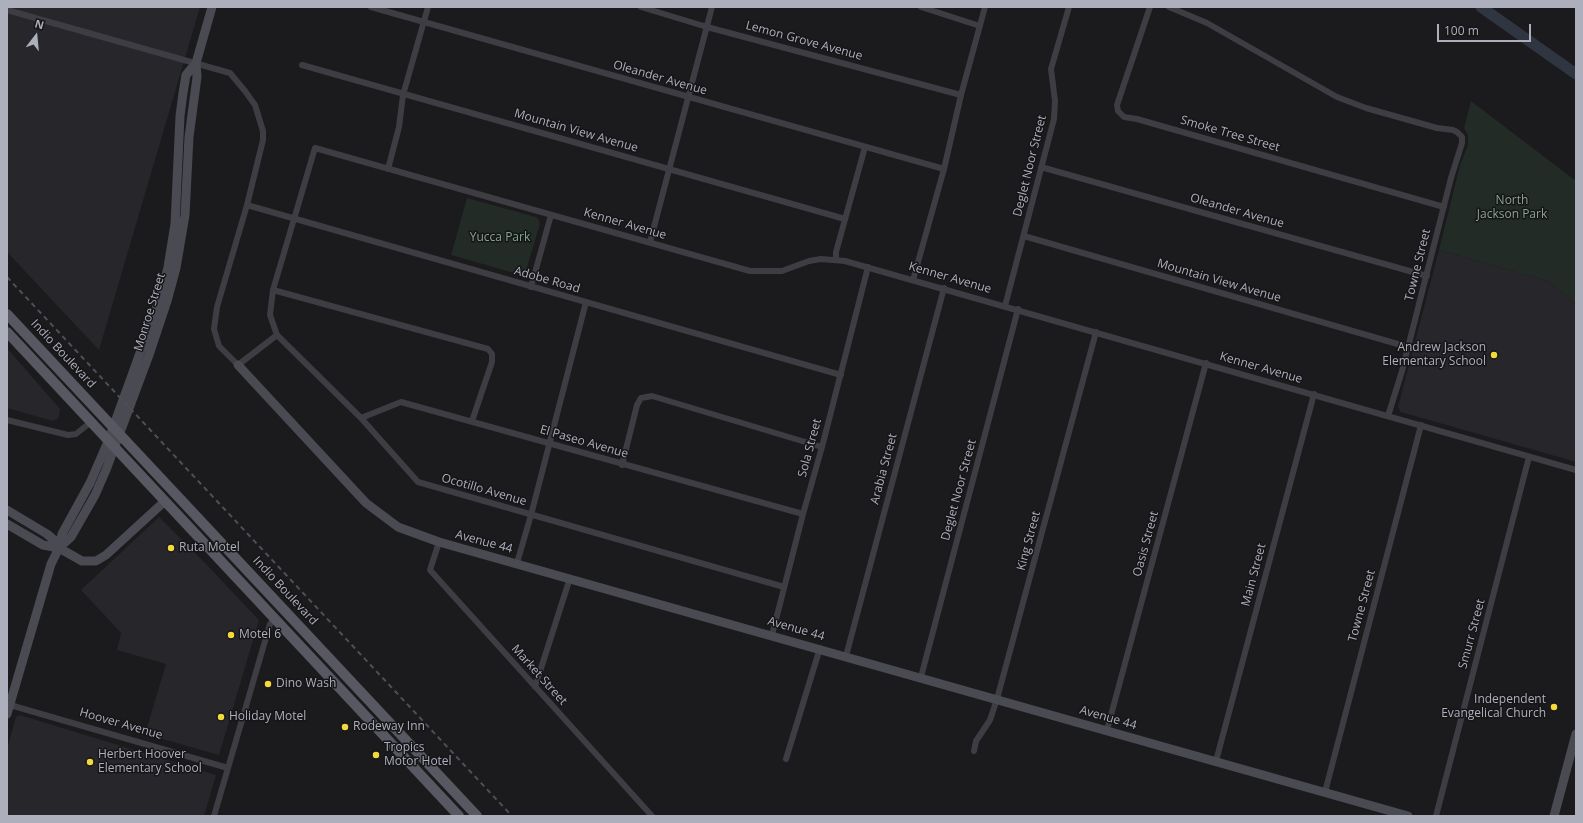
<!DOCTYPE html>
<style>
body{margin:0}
#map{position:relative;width:1583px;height:823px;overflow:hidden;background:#1b1a1d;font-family:"Open Sans",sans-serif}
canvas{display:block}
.frame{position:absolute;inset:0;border:8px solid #adafbc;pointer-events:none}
.north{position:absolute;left:16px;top:16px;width:40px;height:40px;-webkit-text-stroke:3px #161518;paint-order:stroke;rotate:16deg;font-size:11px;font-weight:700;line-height:16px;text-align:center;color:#adafbc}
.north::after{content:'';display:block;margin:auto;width:14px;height:18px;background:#adafbc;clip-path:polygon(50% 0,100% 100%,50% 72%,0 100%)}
.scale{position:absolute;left:1437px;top:24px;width:94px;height:18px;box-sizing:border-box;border:2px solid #adafbc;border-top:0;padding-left:5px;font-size:12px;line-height:14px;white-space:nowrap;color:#adafbc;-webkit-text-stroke:3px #161518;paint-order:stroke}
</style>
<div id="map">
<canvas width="1583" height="823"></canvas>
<div class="frame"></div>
<div class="north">N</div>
<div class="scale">100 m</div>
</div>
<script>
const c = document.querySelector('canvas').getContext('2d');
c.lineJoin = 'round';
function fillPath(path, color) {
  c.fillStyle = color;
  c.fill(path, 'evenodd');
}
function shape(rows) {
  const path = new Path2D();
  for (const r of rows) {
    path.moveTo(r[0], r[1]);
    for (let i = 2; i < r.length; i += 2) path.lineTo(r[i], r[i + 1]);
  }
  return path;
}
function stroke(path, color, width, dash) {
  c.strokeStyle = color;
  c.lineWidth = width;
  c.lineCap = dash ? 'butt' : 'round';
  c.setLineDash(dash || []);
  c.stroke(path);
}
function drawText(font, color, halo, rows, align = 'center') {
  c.font = font + ' "Open Sans",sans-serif';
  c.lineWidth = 3;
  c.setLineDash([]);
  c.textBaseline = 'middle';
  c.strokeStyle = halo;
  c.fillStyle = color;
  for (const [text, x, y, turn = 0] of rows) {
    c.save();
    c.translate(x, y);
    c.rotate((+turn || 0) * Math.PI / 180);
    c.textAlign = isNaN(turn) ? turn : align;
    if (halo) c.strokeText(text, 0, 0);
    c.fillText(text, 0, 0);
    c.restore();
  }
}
fillPath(shape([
 [7,7,200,7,99,350,7,252],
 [1439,250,1548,281,1576,304,1576,462,1401,412,1398,407],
 [7,348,60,409,59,416,57,419,53,421,7,408],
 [159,517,208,566,259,620,219,755,145,734,166,664,117,650,121,633,81,590],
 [20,715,216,775,204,816,7,816,7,749,16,717]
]), '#27262a');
fillPath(shape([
 [1471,101,1576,181,1576,304,1548,281,1439,250,1460,165,1468,145,1468,135,1464,128],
 [467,198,536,217,539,220,540,224,525,274,521,275,451,255]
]), '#222b25');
stroke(shape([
 [1481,7,1576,74]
]), '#303641', 11);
stroke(shape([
 [371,7,944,169],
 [641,7,707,27,961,95],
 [921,7,980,26],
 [1150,7,1117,105,1118,111,1124,117,1137,119,1444,207],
 [1169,7,1207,23,1337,97,1366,108,1437,128,1453,130,1457,132,1462,137,1462,143,1451,178,1402,371,1388,416],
 [7,10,230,73,245,91,255,105,263,131,263,140,247,205,217,307,214,329,219,346,238,365,277,335],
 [302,65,845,219],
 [1041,167,1427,276],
 [388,169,399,127,403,95,428,7],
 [247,205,841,375],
 [1024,236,1408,347],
 [650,242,712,7],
 [836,259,836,252,865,147],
 [913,280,944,169,961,95,985,7],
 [531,287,551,215],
 [273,290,488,349,492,354,492,362,472,421],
 [1005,306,1054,119,1055,101,1051,69,1069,7],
 [361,418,401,402,803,514],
 [7,420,68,435,76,434,91,422],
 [622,465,637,405,641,398,652,396,822,447],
 [439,542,430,570,652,816],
 [517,563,531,515,586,302],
 [784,587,418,482,361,418,277,335,270,315,273,290,315,148,750,271,782,271,809,261,821,259,845,261,1576,470],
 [772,635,803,514,822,447,868,267],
 [846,656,944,288],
 [921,677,1018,309],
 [535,687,570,578],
 [10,705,228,768],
 [1107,730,1206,363],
 [974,751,976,741,990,720,997,699,1096,332],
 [786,759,820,648],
 [1216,761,1314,394],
 [1325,792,1421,425],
 [214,816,270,624,275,619],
 [1436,816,1529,457]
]), '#3e3d44', 6);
stroke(shape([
 [238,365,366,503,398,527,439,542,1408,816],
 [7,510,47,534,54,540,59,548],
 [7,524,43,545,59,548,82,561,96,561,106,555,165,501],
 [59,548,71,537,95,495,106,470,149,355,167,301,176,268,185,215,189,137,197,77,196,63,212,7],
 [7,714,51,564,59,548,62,534,90,483,107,444,160,298,168,267,175,224,180,116,183,93,186,75,196,63],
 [1554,816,1576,734]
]), '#494a52', 9);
stroke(shape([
 [7,314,477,816],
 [7,332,459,816]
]), '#575861', 10);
stroke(shape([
 [7,277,512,816]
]), '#4e4f57', 2, [5, 4]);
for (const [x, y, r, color] of [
 [1494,355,4,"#f2da3d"],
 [171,548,4,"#f2da3d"],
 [231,635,4,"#f2da3d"],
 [268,684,4,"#f2da3d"],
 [1554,707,4,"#f2da3d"],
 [221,717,4,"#f2da3d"],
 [345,727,4,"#f2da3d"],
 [376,755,4,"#f2da3d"],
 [90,762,4,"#f2da3d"]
]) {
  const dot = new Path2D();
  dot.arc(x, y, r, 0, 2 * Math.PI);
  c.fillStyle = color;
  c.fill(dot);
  stroke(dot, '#161518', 1.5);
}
drawText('12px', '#adafbc', '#161518', [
 ["Lemon Grove Avenue",804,41,15],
 ["Oleander Avenue",660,78,16],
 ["Mountain View Avenue",576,131,16],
 ["Smoke Tree Street",1230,134,16],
 ["Deglet Noor Street",1030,166,-76],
 ["Oleander Avenue",1237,211,16],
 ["Kenner Avenue",625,224,16],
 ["Towne Street",1418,265,-76],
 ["Kenner Avenue",950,278,16],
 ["Adobe Road",547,280,16],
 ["Mountain View Avenue",1219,281,16],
 ["Monroe Street",150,312,-73],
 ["Indio Boulevard",63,354,47],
 ["Kenner Avenue",1261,368,16],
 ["El Paseo Avenue",584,442,16],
 ["Sola Street",810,448,-75],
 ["Arabia Street",884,469,-75],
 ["Ocotillo Avenue",484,490,16],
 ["Deglet Noor Street",959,490,-75],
 ["King Street",1029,541,-75],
 ["Avenue 44",484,542,15],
 ["Oasis Street",1146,544,-75],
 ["Main Street",1254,575,-75],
 ["Indio Boulevard",285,591,47],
 ["Towne Street",1362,606,-75],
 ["Avenue 44",796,629,16],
 ["Smurr Street",1472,634,-75],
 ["Market Street",539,675,48],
 ["Avenue 44",1108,718,16],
 ["Hoover Avenue",121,724,16]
]);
drawText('12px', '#85a78e', '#161518', [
 ["North",1512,201],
 ["Jackson Park",1512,215],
 ["Yucca Park",500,238]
]);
drawText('12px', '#adafbc', '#161518', [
 ["Andrew Jackson",1486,348,"right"],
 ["Elementary School",1486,362,"right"],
 ["Ruta Motel",179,548],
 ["Motel 6",239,635],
 ["Dino Wash",276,684],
 ["Independent",1546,700,"right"],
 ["Evangelical Church",1546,714,"right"],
 ["Holiday Motel",229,717],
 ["Rodeway Inn",353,727],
 ["Tropics",384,748],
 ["Motor Hotel",384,762],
 ["Herbert Hoover",98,755],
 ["Elementary School",98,769]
], 'left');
</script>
